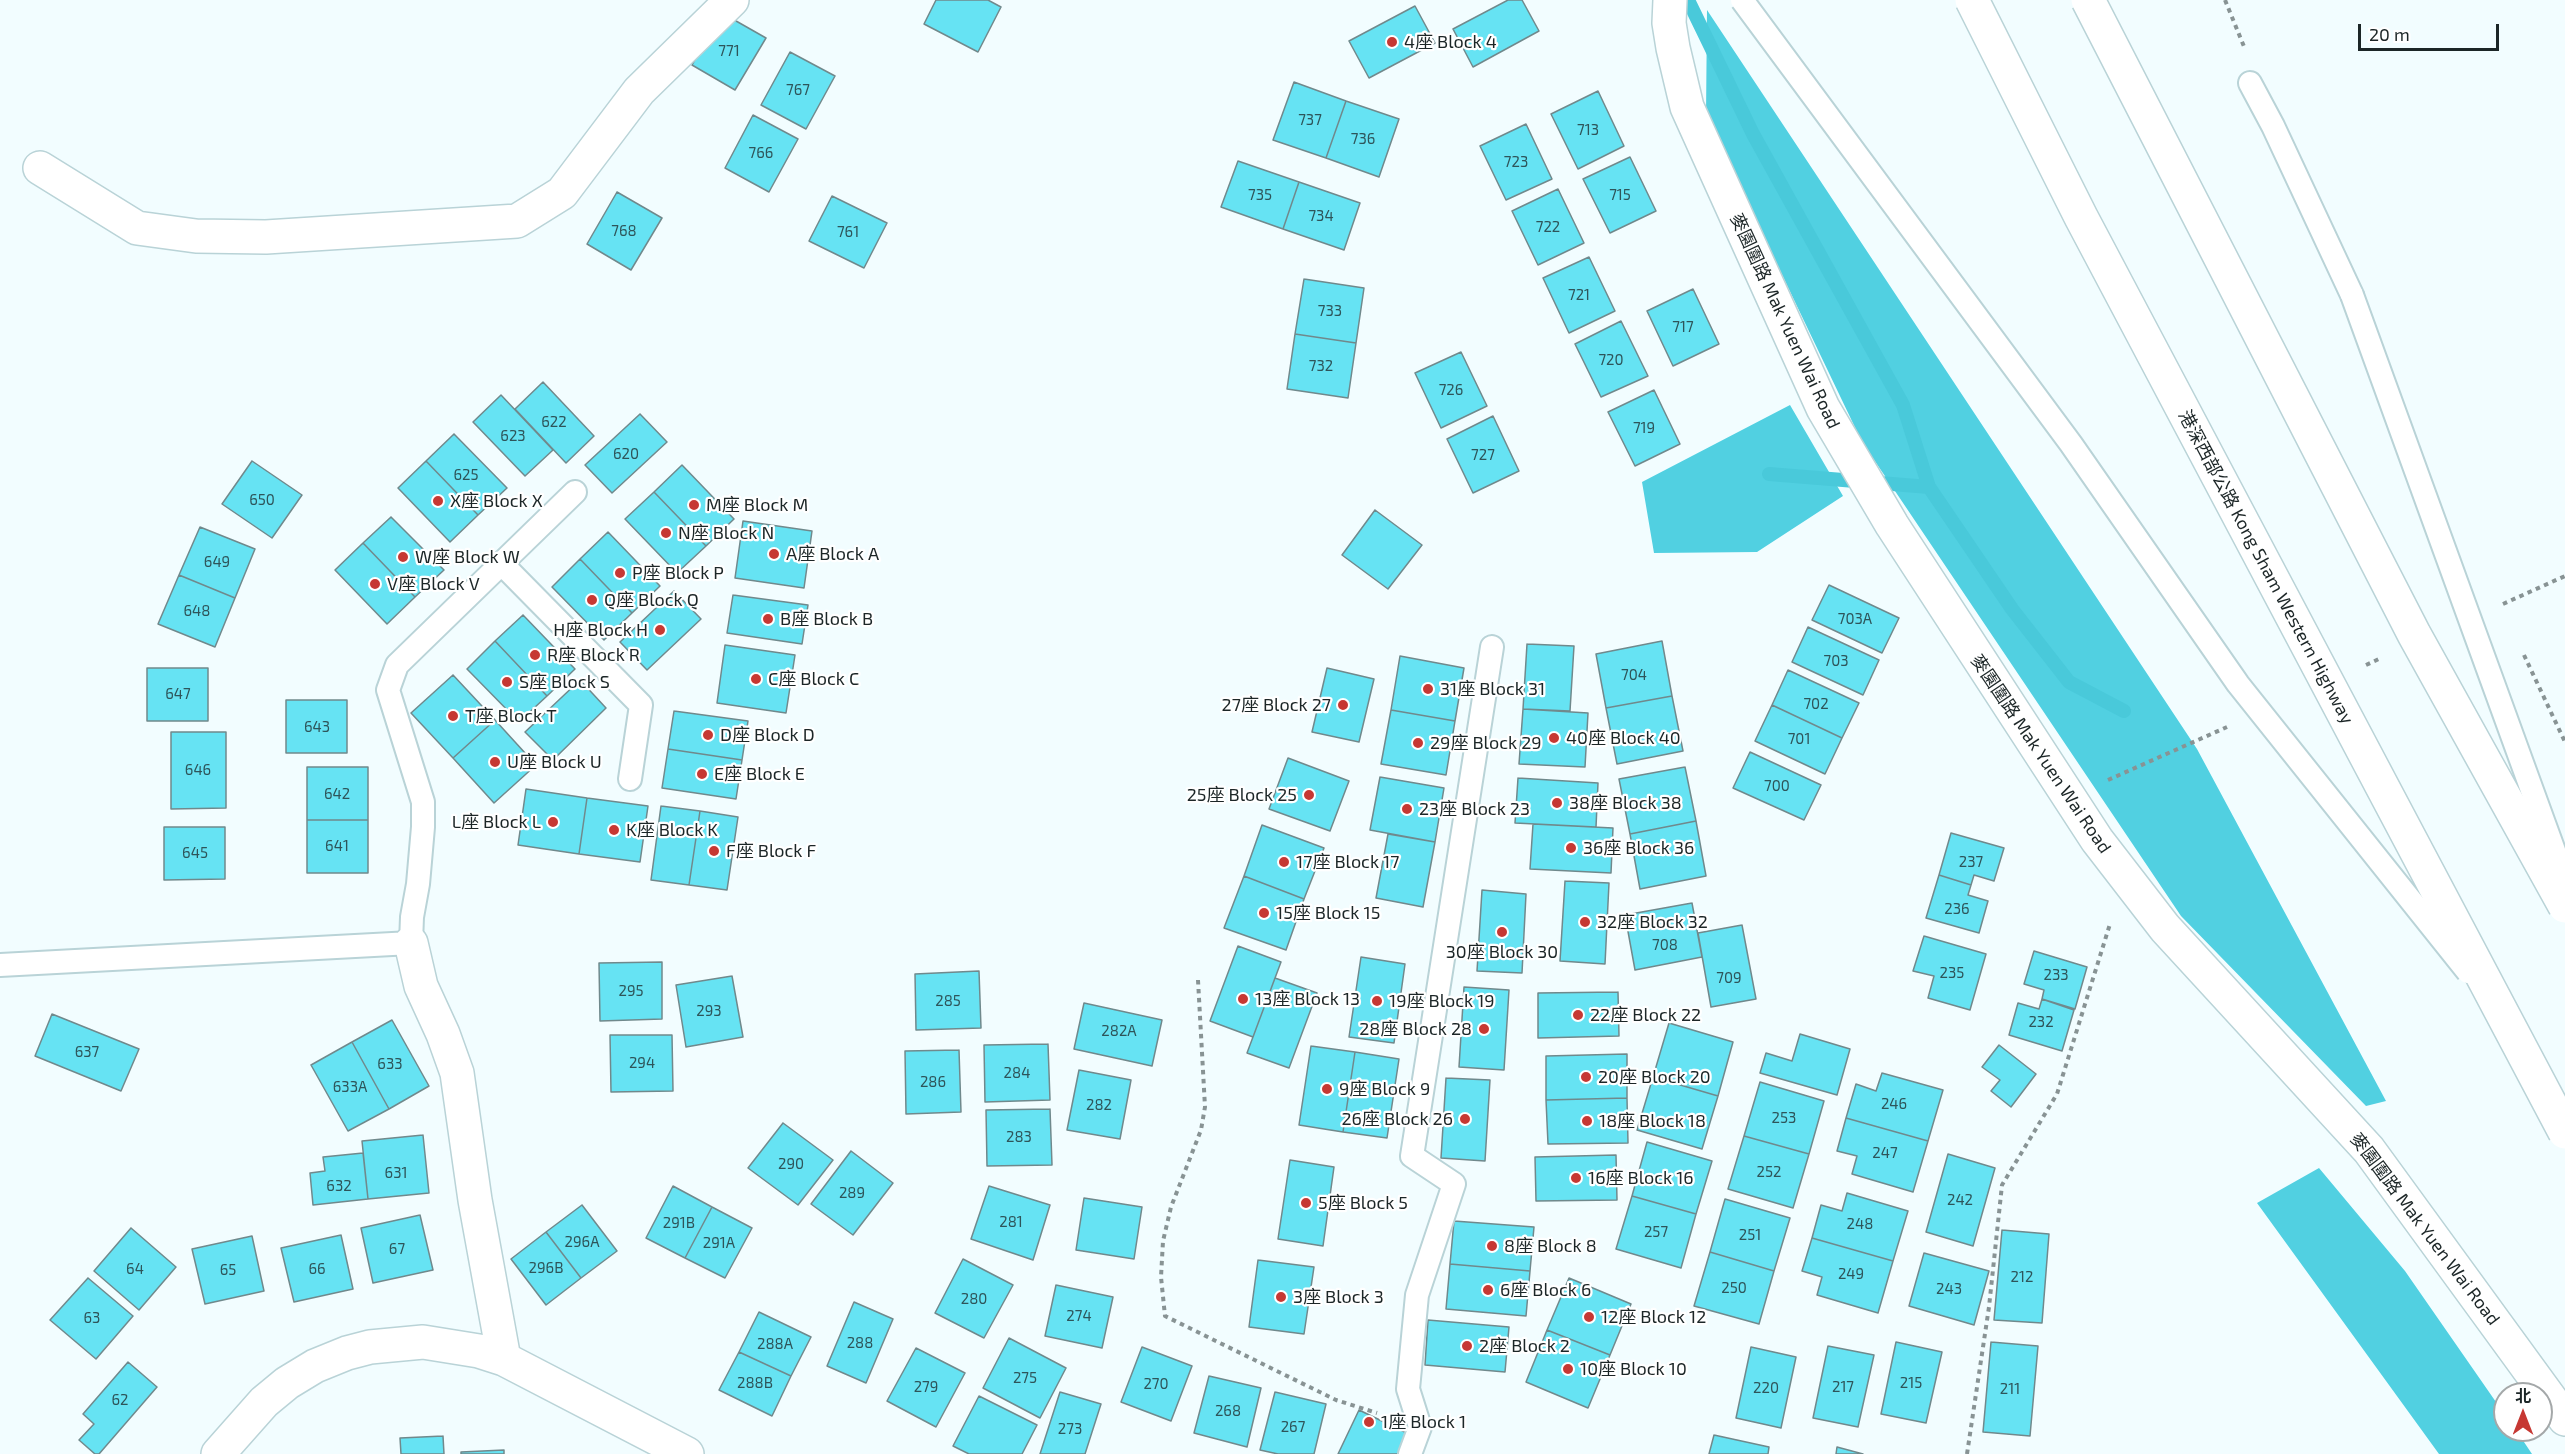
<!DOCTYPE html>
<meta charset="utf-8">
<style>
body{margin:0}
#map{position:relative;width:2565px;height:1454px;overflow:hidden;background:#f2fdff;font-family:"Exo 2","Noto Sans SC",sans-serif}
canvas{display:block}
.north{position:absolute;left:2493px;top:1382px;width:60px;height:60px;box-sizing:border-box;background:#fff;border:2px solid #a4a8a9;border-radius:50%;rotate:0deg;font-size:16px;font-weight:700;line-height:24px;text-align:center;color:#1c2627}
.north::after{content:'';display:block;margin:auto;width:21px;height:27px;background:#c63833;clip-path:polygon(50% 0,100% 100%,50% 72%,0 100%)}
.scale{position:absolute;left:2358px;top:24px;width:141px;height:27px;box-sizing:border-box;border:3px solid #1c2627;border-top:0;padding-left:8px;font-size:18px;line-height:21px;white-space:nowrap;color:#1c2627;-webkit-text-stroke:4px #fff;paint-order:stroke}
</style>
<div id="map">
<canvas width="2565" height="1454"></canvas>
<div class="north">北</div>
<div class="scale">20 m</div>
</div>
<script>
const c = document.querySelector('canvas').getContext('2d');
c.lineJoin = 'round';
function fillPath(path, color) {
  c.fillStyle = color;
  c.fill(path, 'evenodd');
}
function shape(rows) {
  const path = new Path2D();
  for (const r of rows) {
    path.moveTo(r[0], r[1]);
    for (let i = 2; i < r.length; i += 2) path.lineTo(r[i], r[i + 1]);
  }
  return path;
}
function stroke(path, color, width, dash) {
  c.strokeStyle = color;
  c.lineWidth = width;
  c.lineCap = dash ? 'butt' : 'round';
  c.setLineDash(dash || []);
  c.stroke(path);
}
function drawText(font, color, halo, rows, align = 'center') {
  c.font = font + ' "Exo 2","Noto Sans SC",sans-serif';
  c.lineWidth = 4.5;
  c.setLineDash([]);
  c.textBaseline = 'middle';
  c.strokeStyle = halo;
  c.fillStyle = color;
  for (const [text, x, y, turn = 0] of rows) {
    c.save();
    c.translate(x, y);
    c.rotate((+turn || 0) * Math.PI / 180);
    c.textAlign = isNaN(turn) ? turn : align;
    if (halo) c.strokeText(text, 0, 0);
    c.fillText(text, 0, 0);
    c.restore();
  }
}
fillPath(shape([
 [1707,10,2197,749,2386,1101,2366,1106,2181,916,1862,442,1706,116],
 [1790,405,1843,496,1757,552,1654,553,1642,482],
 [2319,1168,2405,1271,2505,1415,2505,1430,2516,1430,2532,1454,2439,1454,2257,1203]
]), '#51d0e1');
stroke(shape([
 [1688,0,1753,134,1903,405,1929,487],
 [1769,474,1929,487,2012,609,2069,682,2124,711]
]), '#49c9da', 14);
const building = shape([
 [936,0,988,0,1001,7,978,52,924,24,936,0],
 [1508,0,1522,0,1539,31,1473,67,1453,29,1508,0],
 [1415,6,1435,43,1369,78,1349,41,1415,6],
 [722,13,766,38,735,90,692,65,722,13],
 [790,52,835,76,806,129,761,105,790,52],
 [1294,82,1346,101,1326,158,1273,140,1294,82],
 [1598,91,1624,146,1578,169,1551,114,1598,91],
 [1346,101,1399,119,1379,177,1326,158,1346,101],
 [753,115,798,139,769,192,725,168,753,115],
 [1526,124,1552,179,1506,200,1480,146,1526,124],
 [1630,157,1656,211,1610,233,1583,179,1630,157],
 [1238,161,1299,182,1283,229,1221,207,1238,161],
 [1299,182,1360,203,1344,250,1283,229,1299,182],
 [1558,189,1584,243,1538,265,1512,211,1558,189],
 [617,192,662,218,631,270,587,244,617,192],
 [832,196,887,223,864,268,809,241,832,196],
 [1589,257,1615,311,1569,333,1543,278,1589,257],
 [1304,279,1364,288,1356,343,1295,334,1304,279],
 [1693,289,1719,344,1673,366,1647,311,1693,289],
 [1621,321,1648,376,1601,397,1575,344,1621,321],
 [1295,334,1356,343,1348,398,1287,389,1295,334],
 [1461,352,1487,406,1441,428,1415,373,1461,352],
 [543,382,594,436,566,463,515,409,543,382],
 [1654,390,1680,444,1635,466,1608,412,1654,390],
 [501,395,553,450,525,476,473,422,501,395],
 [640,414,667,442,612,493,585,465,640,414],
 [1493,416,1519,471,1473,493,1447,439,1493,416],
 [454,434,507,488,478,515,426,461,454,434],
 [252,461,302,495,272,538,222,504,252,461],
 [426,461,478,515,450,542,398,488,426,461],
 [682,465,734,519,706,546,654,492,682,465],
 [654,492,706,546,677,573,625,519,654,492],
 [1375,510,1422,545,1388,589,1342,555,1375,510],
 [391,517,444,570,415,597,363,543,391,517],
 [743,521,812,531,804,588,735,578,743,521],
 [200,527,255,549,235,598,179,575,200,527],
 [608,532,660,586,632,613,580,559,608,532],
 [363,543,415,597,387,624,335,570,363,543],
 [580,559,632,613,604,640,552,587,580,559],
 [179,575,235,598,215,647,158,624,179,575],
 [1829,585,1899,618,1882,653,1812,620,1829,585],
 [674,591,701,619,647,670,620,642,674,591],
 [733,595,808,605,802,644,727,633,733,595],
 [523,615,575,669,547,696,495,641,523,615],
 [1808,627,1879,660,1863,695,1792,662,1808,627],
 [495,641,547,696,519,722,467,669,495,641],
 [1662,641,1672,696,1606,708,1596,654,1662,641],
 [1527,644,1574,646,1570,711,1523,709,1527,644],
 [725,645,795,655,786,713,717,703,725,645],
 [1400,656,1464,668,1455,721,1391,710,1400,656],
 [147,668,208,668,208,721,147,721,147,668],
 [1327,668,1374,679,1359,742,1312,732,1327,668],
 [1788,670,1859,703,1842,738,1772,705,1788,670],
 [453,675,495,720,453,758,411,713,453,675],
 [580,680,606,708,553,760,525,732,580,680],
 [1672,696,1683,751,1617,764,1606,708,1672,696],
 [286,700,347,700,347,753,286,753,286,700],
 [1772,705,1842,738,1825,774,1755,741,1772,705],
 [1523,709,1588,713,1585,767,1519,764,1523,709],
 [1391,710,1455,721,1446,775,1381,764,1391,710],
 [674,711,748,721,742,760,668,749,674,711],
 [495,720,536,765,494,803,453,758,495,720],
 [171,732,226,732,226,808,171,809,171,732],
 [668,749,742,760,736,799,662,788,668,749],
 [1750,752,1821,785,1804,820,1733,788,1750,752],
 [1288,758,1349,781,1330,831,1269,809,1288,758],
 [307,767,368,767,368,820,307,820,307,767],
 [1685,767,1696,821,1630,834,1619,779,1685,767],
 [1380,777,1444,788,1435,842,1370,830,1380,777],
 [1518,778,1598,783,1596,827,1515,823,1518,778],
 [526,789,587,798,579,854,518,845,526,789],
 [587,798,648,806,640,862,579,854,587,798],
 [661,806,700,811,689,885,651,880,661,806],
 [700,811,738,817,727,890,689,885,700,811],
 [307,820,368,820,368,873,307,873,307,820],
 [1696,821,1706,876,1640,889,1630,834,1696,821],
 [1533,824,1613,828,1611,873,1530,869,1533,824],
 [1262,825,1324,848,1304,899,1244,876,1262,825],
 [164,827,225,827,225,879,164,880,164,827],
 [1951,833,2004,848,1994,881,1974,875,1971,885,1939,875,1951,833],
 [1388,834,1435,842,1423,907,1376,898,1388,834],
 [1939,875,1971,885,1968,895,1988,901,1979,933,1926,918,1939,875],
 [1244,876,1304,899,1286,950,1224,928,1244,876],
 [1565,881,1609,883,1605,964,1560,961,1565,881],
 [1482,890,1526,894,1522,973,1477,971,1482,890],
 [1692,903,1702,957,1635,970,1625,915,1692,903],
 [1742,925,1756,999,1711,1007,1698,933,1742,925],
 [1924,936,1986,954,1970,1010,1928,998,1934,976,1913,971,1924,936],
 [1238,946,1281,962,1253,1037,1210,1021,1238,946],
 [2034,951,2087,967,2075,1009,2042,999,2044,990,2024,984,2034,951],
 [1361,957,1405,964,1394,1043,1349,1037,1361,957],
 [662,962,662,1019,600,1021,599,963,662,962],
 [979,971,981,1028,916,1030,915,974,979,971],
 [732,976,743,1037,686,1047,676,985,732,976],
 [1275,978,1317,993,1289,1068,1247,1053,1275,978],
 [1464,987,1509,990,1504,1070,1459,1067,1464,987],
 [1618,992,1619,1036,1538,1038,1538,993,1618,992],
 [2042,999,2074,1010,2062,1051,2009,1035,2018,1003,2039,1009,2042,999],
 [1084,1003,1162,1020,1152,1066,1074,1049,1084,1003],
 [52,1014,139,1049,121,1091,35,1056,52,1014],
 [392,1020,429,1086,389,1109,352,1042,392,1020],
 [1669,1023,1733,1042,1718,1096,1653,1077,1669,1023],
 [1800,1034,1850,1049,1837,1095,1760,1073,1766,1053,1792,1061,1800,1034],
 [610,1035,672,1035,673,1091,611,1092,610,1035],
 [352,1042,389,1109,348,1131,311,1065,352,1042],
 [1048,1044,1050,1100,985,1102,984,1045,1048,1044],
 [1999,1045,2036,1074,2011,1107,1991,1091,2000,1080,1982,1067,1999,1045],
 [1311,1046,1355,1052,1343,1132,1299,1125,1311,1046],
 [959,1050,961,1112,906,1114,905,1051,959,1050],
 [1355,1052,1399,1059,1387,1138,1343,1132,1355,1052],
 [1627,1054,1627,1098,1546,1100,1546,1056,1627,1054],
 [1079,1070,1131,1080,1120,1139,1067,1130,1079,1070],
 [1882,1073,1943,1090,1928,1141,1846,1118,1856,1084,1876,1091,1882,1073],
 [1653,1077,1718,1096,1702,1149,1637,1130,1653,1077],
 [1446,1078,1490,1080,1485,1161,1441,1158,1446,1078],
 [1760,1082,1824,1101,1809,1154,1744,1136,1760,1082],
 [1627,1098,1628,1143,1548,1144,1546,1100,1627,1098],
 [1050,1109,1052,1165,987,1166,986,1110,1050,1109],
 [1846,1118,1928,1141,1913,1192,1852,1174,1857,1156,1837,1151,1846,1118],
 [783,1123,833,1160,798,1205,748,1168,783,1123],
 [423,1135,429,1193,368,1199,362,1141,423,1135],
 [1744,1136,1809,1154,1793,1208,1728,1189,1744,1136],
 [1647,1142,1712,1161,1696,1214,1632,1196,1647,1142],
 [851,1151,893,1183,853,1235,811,1204,851,1151],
 [363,1153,368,1199,313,1205,310,1173,325,1171,323,1157,363,1153],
 [1948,1154,1995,1168,1973,1246,1926,1232,1948,1154],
 [1616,1155,1617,1200,1536,1201,1535,1157,1616,1155],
 [1290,1160,1334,1167,1323,1246,1278,1239,1290,1160],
 [673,1186,712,1207,685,1258,646,1238,673,1186],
 [989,1186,1050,1205,1033,1260,971,1239,989,1186],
 [1847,1193,1908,1211,1893,1261,1812,1238,1821,1205,1842,1211,1847,1193],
 [1632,1196,1696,1214,1681,1268,1616,1249,1632,1196],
 [1084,1198,1142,1207,1134,1259,1076,1250,1084,1198],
 [1725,1199,1790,1218,1774,1271,1710,1252,1725,1199],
 [582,1205,617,1251,581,1278,546,1232,582,1205],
 [712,1207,752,1228,725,1278,685,1258,712,1207],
 [420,1215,433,1270,373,1283,361,1228,420,1215],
 [1454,1221,1534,1227,1530,1271,1450,1264,1454,1221],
 [131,1228,176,1267,139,1310,94,1271,131,1228],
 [2002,1230,2049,1234,2042,1323,1994,1320,2002,1230],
 [546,1232,581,1278,546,1305,511,1259,546,1232],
 [341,1235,353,1289,294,1302,281,1248,341,1235],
 [252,1236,264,1291,205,1304,192,1249,252,1236],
 [1812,1238,1893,1261,1878,1313,1817,1295,1822,1277,1802,1271,1812,1238],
 [1710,1252,1774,1271,1759,1324,1694,1306,1710,1252],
 [1924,1253,1989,1271,1974,1325,1909,1306,1924,1253],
 [963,1259,1013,1285,984,1338,935,1313,963,1259],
 [1258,1260,1314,1267,1304,1334,1249,1327,1258,1260],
 [1450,1264,1530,1271,1526,1316,1446,1309,1450,1264],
 [88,1278,133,1316,96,1359,50,1320,88,1278],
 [1569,1278,1631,1304,1610,1355,1547,1330,1569,1278],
 [1056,1285,1113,1297,1102,1348,1045,1336,1056,1285],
 [854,1302,893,1319,866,1383,827,1366,854,1302],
 [759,1312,811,1337,791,1376,739,1352,759,1312],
 [1428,1320,1509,1327,1505,1372,1425,1365,1428,1320],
 [1547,1330,1610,1355,1588,1408,1526,1382,1547,1330],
 [1009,1338,1066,1368,1040,1418,983,1388,1009,1338],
 [1896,1342,1942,1352,1926,1423,1881,1414,1896,1342],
 [1991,1342,2038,1346,2030,1436,1983,1432,1991,1342],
 [1828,1346,1874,1355,1858,1427,1813,1418,1828,1346],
 [1142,1347,1192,1366,1171,1421,1121,1402,1142,1347],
 [1751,1347,1796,1357,1781,1428,1736,1418,1751,1347],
 [916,1348,965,1373,936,1427,887,1401,916,1348],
 [739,1352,791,1376,772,1416,719,1390,739,1352],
 [128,1362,157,1387,99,1454,95,1454,79,1440,94,1424,83,1414,128,1362],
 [1209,1376,1261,1388,1247,1447,1194,1433,1209,1376],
 [1060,1392,1101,1404,1085,1454,1040,1454,1060,1392],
 [1275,1392,1326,1404,1314,1454,1278,1454,1260,1450,1275,1392],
 [979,1396,1037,1425,1022,1454,969,1454,953,1446,979,1396],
 [1359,1410,1409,1434,1400,1454,1338,1454,1359,1410],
 [1714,1435,1769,1447,1768,1454,1709,1454,1714,1435],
 [443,1436,444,1454,401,1454,400,1438,443,1436],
 [1837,1447,1863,1454,1836,1454,1837,1447],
 [504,1450,504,1454,461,1454,461,1452,504,1450]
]);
fillPath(building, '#66e3f3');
stroke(building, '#70898c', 1.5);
const lane = shape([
 [2250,83,2273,126,2352,295],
 [501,563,641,705,630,779],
 [0,965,411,943,412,917,418,884,423,827,423,802,388,690,397,665,575,492],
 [1410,1454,1420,1427,1408,1389,1417,1295,1454,1184,1412,1156,1492,647]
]);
const street = shape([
 [1670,0,1669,23,1673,48,1687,107,1823,408,1892,525,2097,840,2165,928,2369,1150,2565,1419],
 [40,168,137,228,196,236,266,237,517,221,562,193,639,91,732,0],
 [411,943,421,986,443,1034,457,1073,475,1200,504,1359],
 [218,1454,264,1402,287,1383,315,1366,347,1353,370,1347,423,1342,479,1351,504,1359,687,1454]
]);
stroke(lane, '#b9d3d7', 26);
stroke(street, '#b9d3d7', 36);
stroke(shape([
 [2225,0,2245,49],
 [2503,604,2565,576],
 [2524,655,2565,742],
 [2366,665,2381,658],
 [2108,780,2227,727],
 [1198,980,1205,1107,1201,1130,1171,1207,1163,1241,1161,1277,1165,1316,1336,1400,1377,1413],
 [1967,1454,1989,1307,2002,1185,2057,1094,2110,924]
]), '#889394', 4, [4.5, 4.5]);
stroke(lane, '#fff', 22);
stroke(street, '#fff', 33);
const laneBridge = shape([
 [1742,0,2071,444,2238,684,2468,972],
 [2352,295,2565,881]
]);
const highwayBridge = shape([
 [1972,0,2081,217,2565,1132],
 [2088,0,2414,634,2565,906]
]);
stroke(laneBridge, '#b9d3d7', 26, []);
stroke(highwayBridge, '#b9d3d7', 36, []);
stroke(laneBridge, '#fff', 22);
stroke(highwayBridge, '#fff', 33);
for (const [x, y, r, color] of [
 [1392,42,6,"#c63833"],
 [438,501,6,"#c63833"],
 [694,505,6,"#c63833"],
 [666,533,6,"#c63833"],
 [774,554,6,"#c63833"],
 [403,557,6,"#c63833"],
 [620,573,6,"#c63833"],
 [375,584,6,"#c63833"],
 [592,600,6,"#c63833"],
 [768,619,6,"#c63833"],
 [660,630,6,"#c63833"],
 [535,655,6,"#c63833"],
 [756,679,6,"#c63833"],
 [507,682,6,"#c63833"],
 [1428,689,6,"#c63833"],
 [1343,705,6,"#c63833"],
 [453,716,6,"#c63833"],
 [708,735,6,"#c63833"],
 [1554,738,6,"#c63833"],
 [1418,743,6,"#c63833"],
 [495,762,6,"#c63833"],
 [702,774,6,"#c63833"],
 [1309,795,6,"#c63833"],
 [1557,803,6,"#c63833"],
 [1407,809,6,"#c63833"],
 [553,822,6,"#c63833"],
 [614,830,6,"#c63833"],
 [1571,848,6,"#c63833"],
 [714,851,6,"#c63833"],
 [1284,862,6,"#c63833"],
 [1264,913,6,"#c63833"],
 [1585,922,6,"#c63833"],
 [1502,932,6,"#c63833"],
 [1243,999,6,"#c63833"],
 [1377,1001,6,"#c63833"],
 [1578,1015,6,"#c63833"],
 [1484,1029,6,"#c63833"],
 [1586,1077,6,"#c63833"],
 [1327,1089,6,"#c63833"],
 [1465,1119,6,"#c63833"],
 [1587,1121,6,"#c63833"],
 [1576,1178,6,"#c63833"],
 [1306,1203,6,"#c63833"],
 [1492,1246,6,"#c63833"],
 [1488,1290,6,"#c63833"],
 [1281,1297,6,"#c63833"],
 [1589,1317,6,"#c63833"],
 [1467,1346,6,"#c63833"],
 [1568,1369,6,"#c63833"],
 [1369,1422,6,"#c63833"]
]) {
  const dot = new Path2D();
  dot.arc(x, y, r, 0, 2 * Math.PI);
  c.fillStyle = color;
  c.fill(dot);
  stroke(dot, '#fff', 2);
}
drawText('15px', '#2e555a', null, [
 ["771",729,51],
 ["767",798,90],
 ["737",1310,120],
 ["713",1588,130],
 ["736",1363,139],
 ["766",761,153],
 ["723",1516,162],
 ["735",1260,195],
 ["715",1620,195],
 ["734",1321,216],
 ["722",1548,227],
 ["768",624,231],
 ["761",848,232],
 ["721",1579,295],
 ["733",1330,311],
 ["717",1683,327],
 ["720",1611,360],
 ["732",1321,366],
 ["726",1451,390],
 ["622",554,422],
 ["719",1644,428],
 ["623",513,436],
 ["620",626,454],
 ["727",1483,455],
 ["625",466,475],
 ["650",262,500],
 ["649",217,562],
 ["648",197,611],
 ["703A",1855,619],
 ["703",1836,661],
 ["704",1634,675],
 ["647",178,694],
 ["702",1816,704],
 ["643",317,727],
 ["701",1799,739],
 ["646",198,770],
 ["700",1777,786],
 ["642",337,794],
 ["641",337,846],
 ["645",195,853],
 ["237",1971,862],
 ["236",1957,909],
 ["708",1665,945],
 ["235",1952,973],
 ["233",2056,975],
 ["709",1729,978],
 ["295",631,991],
 ["285",948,1001],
 ["293",709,1011],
 ["232",2041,1022],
 ["282A",1119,1031],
 ["637",87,1052],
 ["294",642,1063],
 ["633",390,1064],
 ["284",1017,1073],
 ["286",933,1082],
 ["633A",350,1087],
 ["246",1894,1104],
 ["282",1099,1105],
 ["253",1784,1118],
 ["283",1019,1137],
 ["247",1885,1153],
 ["290",791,1164],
 ["252",1769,1172],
 ["631",396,1173],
 ["632",339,1186],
 ["289",852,1193],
 ["242",1960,1200],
 ["281",1011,1222],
 ["291B",679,1223],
 ["248",1860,1224],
 ["257",1656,1232],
 ["251",1750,1235],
 ["296A",582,1242],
 ["291A",719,1243],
 ["67",397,1249],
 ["296B",546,1268],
 ["64",135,1269],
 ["66",317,1269],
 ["65",228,1270],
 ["249",1851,1274],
 ["212",2022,1277],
 ["250",1734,1288],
 ["243",1949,1289],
 ["280",974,1299],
 ["274",1079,1316],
 ["63",92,1318],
 ["288",860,1343],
 ["288A",775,1344],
 ["275",1025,1378],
 ["288B",755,1383],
 ["215",1911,1383],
 ["270",1156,1384],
 ["279",926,1387],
 ["217",1843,1387],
 ["220",1766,1388],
 ["211",2010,1389],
 ["62",120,1400],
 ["268",1228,1411],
 ["267",1293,1427],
 ["273",1070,1429]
]);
drawText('18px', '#1c2627', '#fff', [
 ["4座 Block 4",1404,42],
 ["X座 Block X",450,501],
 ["M座 Block M",706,505],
 ["N座 Block N",678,533],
 ["A座 Block A",786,554],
 ["W座 Block W",415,557],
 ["P座 Block P",632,573],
 ["V座 Block V",387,584],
 ["Q座 Block Q",604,600],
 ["B座 Block B",780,619],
 ["H座 Block H",648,630,"right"],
 ["R座 Block R",547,655],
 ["C座 Block C",768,679],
 ["S座 Block S",519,682],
 ["31座 Block 31",1440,689],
 ["27座 Block 27",1331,705,"right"],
 ["T座 Block T",465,716],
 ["D座 Block D",720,735],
 ["40座 Block 40",1566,738],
 ["29座 Block 29",1430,743],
 ["U座 Block U",507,762],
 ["E座 Block E",714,774],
 ["25座 Block 25",1297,795,"right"],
 ["38座 Block 38",1569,803],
 ["23座 Block 23",1419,809],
 ["L座 Block L",541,822,"right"],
 ["K座 Block K",626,830],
 ["36座 Block 36",1583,848],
 ["F座 Block F",726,851],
 ["17座 Block 17",1296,862],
 ["15座 Block 15",1276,913],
 ["32座 Block 32",1597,922],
 ["30座 Block 30",1502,952,"center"],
 ["13座 Block 13",1255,999],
 ["19座 Block 19",1389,1001],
 ["22座 Block 22",1590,1015],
 ["28座 Block 28",1472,1029,"right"],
 ["20座 Block 20",1598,1077],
 ["9座 Block 9",1339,1089],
 ["26座 Block 26",1453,1119,"right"],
 ["18座 Block 18",1599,1121],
 ["16座 Block 16",1588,1178],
 ["5座 Block 5",1318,1203],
 ["8座 Block 8",1504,1246],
 ["6座 Block 6",1500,1290],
 ["3座 Block 3",1293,1297],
 ["12座 Block 12",1601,1317],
 ["2座 Block 2",1479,1346],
 ["10座 Block 10",1580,1369],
 ["1座 Block 1",1381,1422]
], 'left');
drawText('18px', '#1c2627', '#fff', [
 ["麥園圍路 Mak Yuen Wai Road",1785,321,65],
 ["港深西部公路 Kong Sham Western Highway",2266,567,62],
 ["麥園圍路 Mak Yuen Wai Road",2041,754,56],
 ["麥園圍路 Mak Yuen Wai Road",2425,1229,53]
]);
</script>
